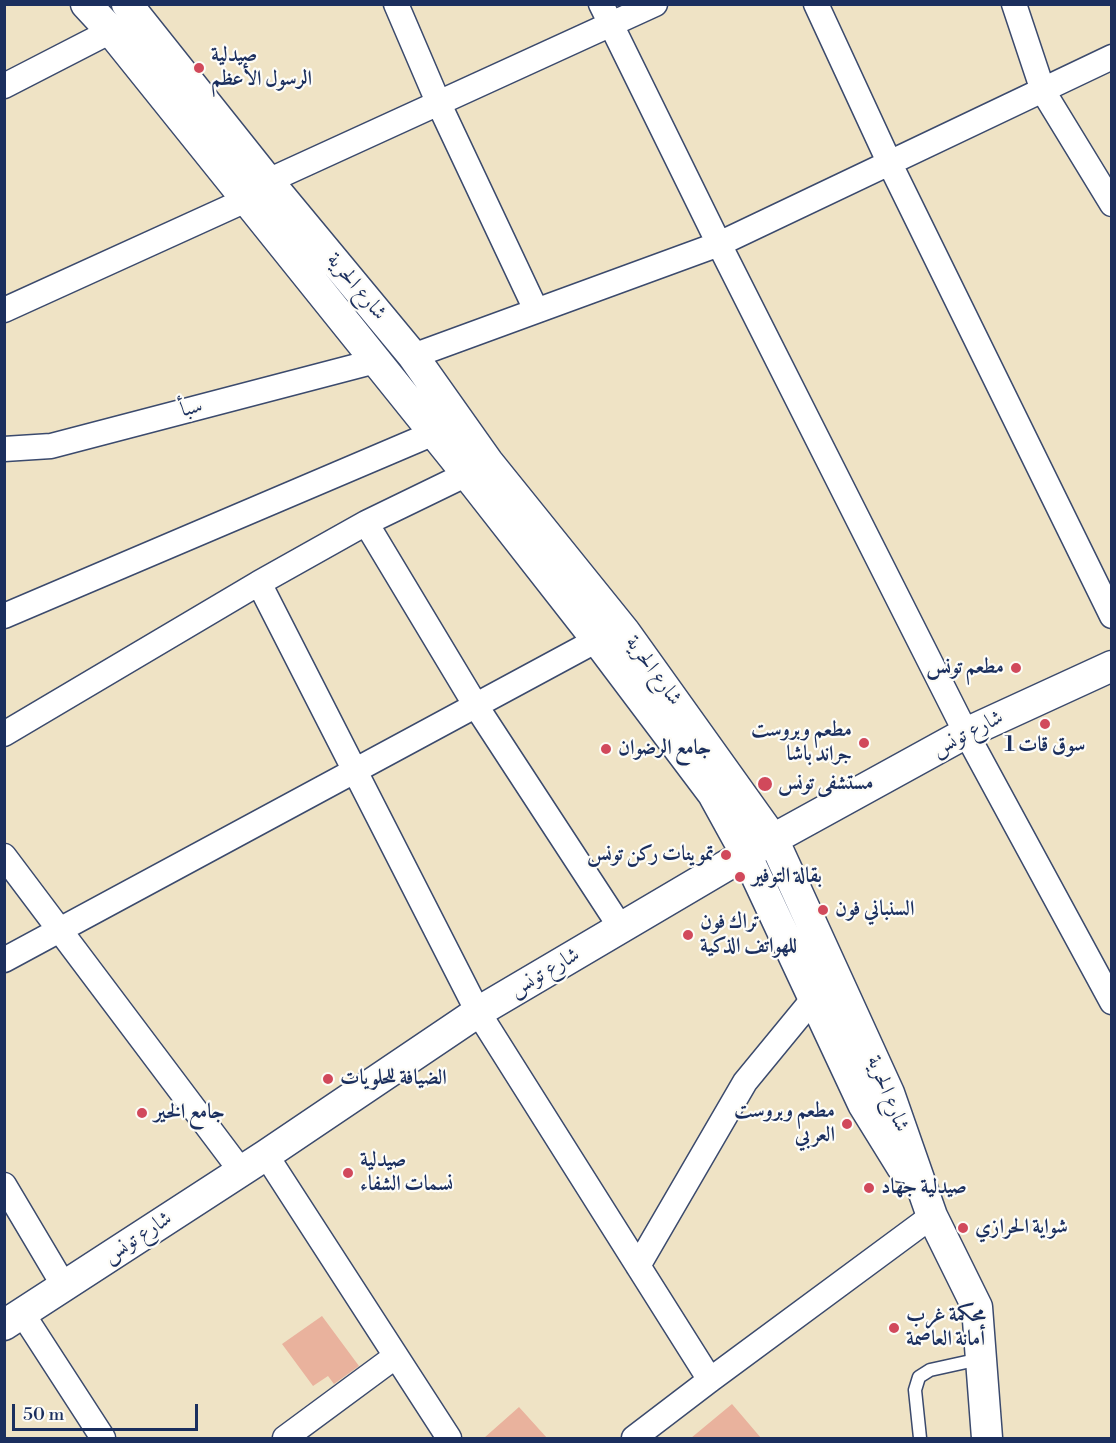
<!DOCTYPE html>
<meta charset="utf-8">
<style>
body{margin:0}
#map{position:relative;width:1116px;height:1443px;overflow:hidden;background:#efe3c5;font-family:"Libre Bodoni",serif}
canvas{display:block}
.frame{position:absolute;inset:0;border:6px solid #1b2f5e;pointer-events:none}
.scale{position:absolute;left:12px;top:1404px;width:186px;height:27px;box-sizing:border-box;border:3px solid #1b2f5e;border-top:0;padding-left:8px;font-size:18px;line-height:21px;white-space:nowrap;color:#1b2f5e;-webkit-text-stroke:4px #fdfcf7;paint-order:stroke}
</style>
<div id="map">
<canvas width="1116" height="1443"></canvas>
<div class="frame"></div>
<div class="scale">50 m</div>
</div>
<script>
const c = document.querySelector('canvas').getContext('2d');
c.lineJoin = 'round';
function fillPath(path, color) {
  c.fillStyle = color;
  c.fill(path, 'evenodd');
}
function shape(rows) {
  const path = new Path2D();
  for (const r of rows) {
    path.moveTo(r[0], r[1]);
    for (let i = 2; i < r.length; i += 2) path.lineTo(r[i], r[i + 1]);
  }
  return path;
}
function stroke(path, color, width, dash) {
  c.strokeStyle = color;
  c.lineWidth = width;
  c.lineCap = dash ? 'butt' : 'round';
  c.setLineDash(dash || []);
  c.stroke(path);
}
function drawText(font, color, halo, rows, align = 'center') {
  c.font = font + ' "Libre Bodoni",Amiri,serif';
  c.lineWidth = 4.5;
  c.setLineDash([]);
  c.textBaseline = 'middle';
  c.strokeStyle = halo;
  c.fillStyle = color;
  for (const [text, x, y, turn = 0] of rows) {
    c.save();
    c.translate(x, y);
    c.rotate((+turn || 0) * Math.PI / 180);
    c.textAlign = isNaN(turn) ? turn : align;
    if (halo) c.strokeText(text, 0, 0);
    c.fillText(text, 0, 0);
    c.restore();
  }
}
fillPath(shape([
 [322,1316,359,1366,334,1384,328,1376,313,1386,282,1344],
 [732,1404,761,1438,691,1438],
 [519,1407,547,1438,484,1438]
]), '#e9b29d');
const service = shape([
 [920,1438,915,1390,919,1377,930,1370,980,1359]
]);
const minor = shape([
 [396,4,438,102,536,310],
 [601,4,719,244,966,733,1112,1002],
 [816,4,890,164,1112,616],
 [1014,4,1043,91,1112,204],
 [4,86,111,31],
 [268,181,655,4],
 [4,310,246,200],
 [413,356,719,244,1112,57],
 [4,449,51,446,376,361],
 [366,523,476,706,621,928],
 [259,583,478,1012,710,1380],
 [4,616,434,433],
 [4,734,259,583,366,523,467,474],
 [4,856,241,1171],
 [4,960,597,640],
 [266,1155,449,1438],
 [4,1185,64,1286],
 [638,1266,745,1082,814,998],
 [22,1313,103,1438],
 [285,1438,396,1356],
 [634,1438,710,1380,932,1216]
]);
const tertiary = shape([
 [86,4,111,31,467,474,597,640,713,794,746,854,863,1104,902,1167],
 [127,4,268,181,413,356,488,462,625,632,773,839,889,1093,932,1216,977,1307,987,1438],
 [4,1325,266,1155,478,1012,746,854,966,733,1112,666]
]);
stroke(service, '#3b4a6d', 15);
stroke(minor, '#3b4a6d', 27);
stroke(tertiary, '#3b4a6d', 33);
stroke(service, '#fff', 12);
stroke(minor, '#fff', 24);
stroke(tertiary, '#fff', 30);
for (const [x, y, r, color] of [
 [199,68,6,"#d1495b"],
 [1016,668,6,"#d1495b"],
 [1045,724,6,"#d1495b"],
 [864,743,6,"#d1495b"],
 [606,749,6,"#d1495b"],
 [765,784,8,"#d1495b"],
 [726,855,6,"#d1495b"],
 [740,877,6,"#d1495b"],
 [823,910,6,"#d1495b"],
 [688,935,6,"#d1495b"],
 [328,1079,6,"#d1495b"],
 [142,1113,6,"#d1495b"],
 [847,1124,6,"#d1495b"],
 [348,1173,6,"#d1495b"],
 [869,1188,6,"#d1495b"],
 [963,1228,6,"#d1495b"],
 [894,1328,6,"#d1495b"]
]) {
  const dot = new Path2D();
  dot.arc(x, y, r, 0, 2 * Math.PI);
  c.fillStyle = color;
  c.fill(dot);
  stroke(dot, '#fdfcf7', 2);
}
drawText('bold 21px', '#1b2f5e', '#fdfcf7', [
 ["صيدلية",211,56],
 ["الرسول الأعظم",211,80],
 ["مطعم تونس",1004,668,"right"],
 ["مطعم وبروست",852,731,"right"],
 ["جراند باشا",852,755,"right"],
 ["سوق قات 1",1045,746,"center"],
 ["جامع الرضوان",618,749],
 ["مستشفى تونس",778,784],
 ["تموينات ركن تونس",714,855,"right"],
 ["بقالة التوفير",752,877],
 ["السنباني فون",835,910],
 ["تراك فون",700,923],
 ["للهواتف الذكية",700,947],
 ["الضيافة للحلويات",340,1079],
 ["مطعم وبروست",835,1112,"right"],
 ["العربي",835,1136,"right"],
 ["جامع الخير",154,1113],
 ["صيدلية",360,1161],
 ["نسمات الشفاء",360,1185],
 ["صيدلية جهاد",881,1188],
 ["شواية الحرازي",975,1228],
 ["محكمة غرب",906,1316],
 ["أمانة العاصمة",906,1340]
], 'left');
drawText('21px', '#1b2f5e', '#fdfcf7', [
 ["شارع الحرية",356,287,50],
 ["سبأ",191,409,-15],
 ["شارع الحرية",653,671,54],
 ["شارع تونس",968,734,-27],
 ["شارع تونس",545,973,-30],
 ["شارع الحرية",887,1094,68],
 ["شارع تونس",138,1238,-33]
]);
</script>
